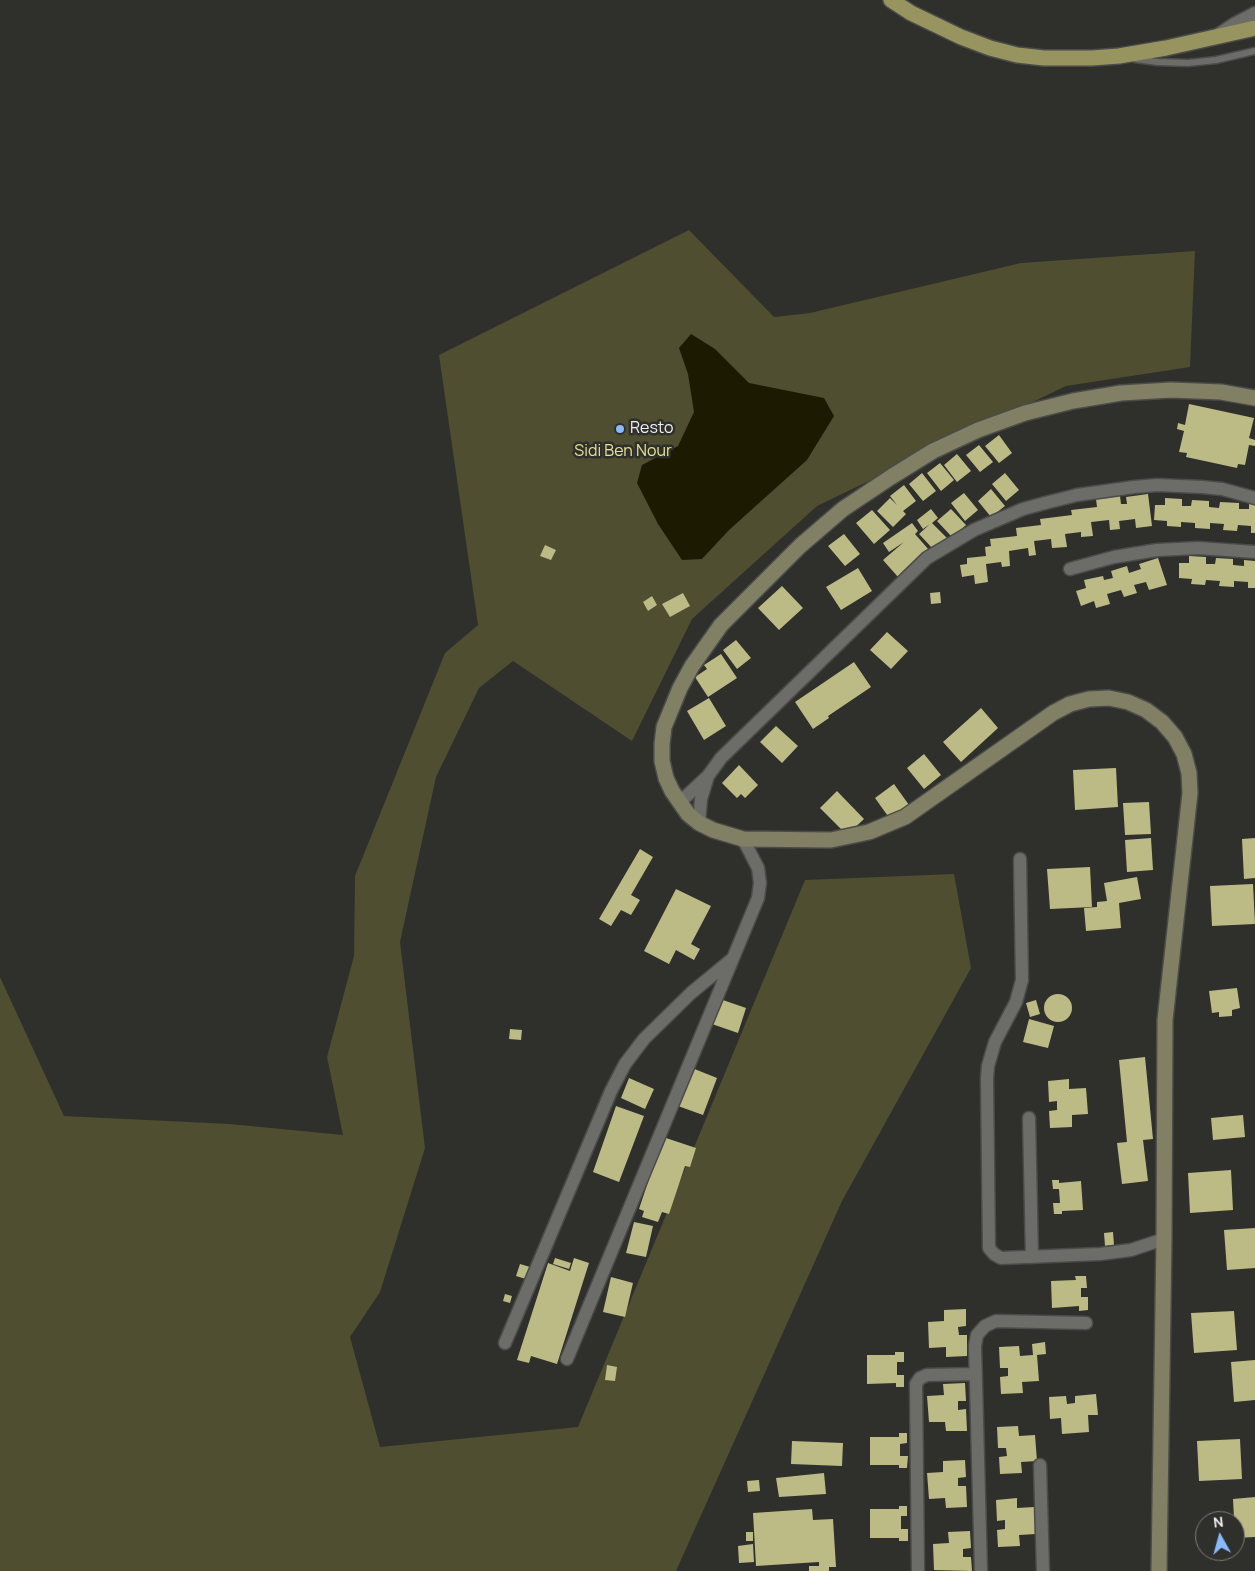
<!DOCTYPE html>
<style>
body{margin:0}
#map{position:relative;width:1255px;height:1571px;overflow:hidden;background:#2f2f2c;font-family:Manrope,sans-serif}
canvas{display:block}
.north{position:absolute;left:1195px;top:1511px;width:50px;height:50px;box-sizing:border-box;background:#2f2f2c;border:1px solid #7c7c79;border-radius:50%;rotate:353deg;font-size:14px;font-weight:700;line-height:20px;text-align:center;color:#efefed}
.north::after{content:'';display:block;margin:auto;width:18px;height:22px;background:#89bafc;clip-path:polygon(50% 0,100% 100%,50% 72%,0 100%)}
</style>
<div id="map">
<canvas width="1255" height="1571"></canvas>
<div class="north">N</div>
</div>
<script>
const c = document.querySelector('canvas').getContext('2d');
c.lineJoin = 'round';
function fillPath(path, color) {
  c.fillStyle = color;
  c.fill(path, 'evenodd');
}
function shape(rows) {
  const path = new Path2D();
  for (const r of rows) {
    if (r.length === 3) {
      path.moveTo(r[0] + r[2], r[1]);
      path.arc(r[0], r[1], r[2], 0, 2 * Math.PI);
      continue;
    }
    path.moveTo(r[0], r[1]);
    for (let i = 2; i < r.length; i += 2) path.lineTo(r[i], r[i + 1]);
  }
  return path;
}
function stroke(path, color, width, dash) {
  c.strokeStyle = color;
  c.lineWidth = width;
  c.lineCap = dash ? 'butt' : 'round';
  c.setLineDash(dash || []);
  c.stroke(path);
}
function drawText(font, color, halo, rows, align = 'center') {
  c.font = font + ' Manrope,sans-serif';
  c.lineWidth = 5;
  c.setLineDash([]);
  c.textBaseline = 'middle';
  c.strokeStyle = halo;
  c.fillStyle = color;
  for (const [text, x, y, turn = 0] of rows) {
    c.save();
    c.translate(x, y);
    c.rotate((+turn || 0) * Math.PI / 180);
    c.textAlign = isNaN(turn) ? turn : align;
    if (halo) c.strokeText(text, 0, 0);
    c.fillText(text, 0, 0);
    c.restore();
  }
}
fillPath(shape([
 [689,230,774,317,810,313,1021,263,1195,251,1190,367,1066,386,817,506,692,619,632,741,513,661,479,688,436,777,400,942,425,1148,380,1292,350,1337,380,1447,578,1427,805,880,954,874,971,968,842,1201,676,1571,0,1571,0,977,64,1116,230,1124,343,1135,327,1057,354,956,355,876,445,653,478,625,439,355]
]), '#4f4e30');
fillPath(shape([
 [691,334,715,349,749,383,824,398,834,416,807,460,729,530,702,559,682,560,658,524,637,483,642,465,678,446,694,412,688,374,679,348]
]), '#1c1b01');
fillPath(shape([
 [1189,404,1254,418,1249,438,1255,440,1255,446,1249,445,1245,465,1238,464,1237,468,1186,457,1187,453,1179,452,1184,431,1177,429,1178,423,1185,425],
 [999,435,1012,453,999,463,985,446],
 [979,445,993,462,980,472,966,455],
 [957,454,971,471,957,482,944,465],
 [940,463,954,480,941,491,927,473],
 [922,473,936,491,923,501,909,484],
 [1005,473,1019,490,1006,501,992,484],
 [904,485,916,501,903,511,906,514,893,527,877,511,890,498,897,505,890,496],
 [991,489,1005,506,991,517,978,501],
 [964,493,978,510,965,521,951,503],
 [1148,494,1152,526,1136,528,1135,519,1119,521,1120,529,1110,530,1109,520,1091,522,1093,536,1081,537,1081,532,1065,534,1067,547,1052,548,1051,539,1034,541,1036,555,1029,556,1028,548,1009,551,1010,566,1002,567,1001,562,986,564,988,582,975,584,974,575,962,577,960,565,967,564,967,558,986,556,985,547,991,546,990,539,1017,536,1016,528,1041,525,1040,519,1072,515,1071,510,1097,507,1096,499,1120,496,1121,504,1127,504,1126,497],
 [1165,498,1182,499,1182,506,1191,506,1192,500,1209,501,1209,507,1219,508,1220,502,1239,503,1239,509,1249,509,1249,504,1255,504,1255,533,1251,533,1251,526,1238,525,1237,531,1223,530,1224,524,1210,523,1210,529,1195,528,1195,523,1181,522,1181,527,1167,526,1167,521,1154,520,1155,505,1165,505],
 [931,509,938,518,932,523,947,538,934,550,919,534,930,524,923,529,917,520],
 [951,509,966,525,952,537,937,521],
 [872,510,890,530,874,544,856,523],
 [912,523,918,531,915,534,929,550,898,577,883,560,904,542,889,552,883,543],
 [844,534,860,554,845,566,828,546],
 [545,545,556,550,551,560,540,556],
 [1189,556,1206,557,1206,564,1215,564,1216,558,1233,559,1233,565,1244,566,1244,560,1255,561,1255,588,1248,588,1248,582,1234,581,1234,587,1219,586,1220,581,1206,580,1205,585,1191,584,1192,579,1179,578,1179,563,1189,563],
 [1158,558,1167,585,1149,590,1146,582,1134,585,1137,593,1124,597,1121,590,1107,594,1110,604,1096,608,1094,601,1081,606,1076,591,1086,588,1084,580,1103,576,1104,580,1113,578,1111,571,1127,566,1129,573,1141,569,1139,564],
 [858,568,872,591,841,610,826,587],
 [782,586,803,608,779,630,758,608],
 [940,592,941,603,931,604,930,593],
 [683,593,690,606,670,617,662,604],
 [652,596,657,605,648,611,643,602],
 [887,632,908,651,891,669,870,650],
 [736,640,751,658,737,669,723,650],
 [721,654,737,678,708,697,695,677,707,669,704,665],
 [854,662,871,687,828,716,829,718,813,729,795,702],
 [709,698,726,726,704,740,687,711],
 [981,708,998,728,961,762,943,742],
 [776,726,798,746,782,763,760,742],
 [924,754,941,775,924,789,907,768],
 [739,765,758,785,745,798,741,794,737,798,722,783],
 [1116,768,1118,807,1075,810,1073,770],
 [894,784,909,805,890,819,875,798],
 [837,791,864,819,847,835,820,808],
 [1149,802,1151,834,1125,835,1123,803],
 [1151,838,1153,870,1127,872,1125,840],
 [1255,838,1255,878,1244,879,1242,839],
 [640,849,653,857,631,895,640,900,631,915,621,910,611,926,599,919],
 [1090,867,1092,907,1050,909,1047,869],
 [1137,877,1141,899,1119,903,1121,928,1086,931,1084,908,1097,907,1097,902,1107,901,1104,883],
 [1253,884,1255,924,1212,926,1210,886],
 [676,889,711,906,691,944,700,949,694,960,676,950,669,964,644,951],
 [1237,988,1240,1008,1232,1010,1232,1016,1219,1017,1219,1012,1212,1013,1209,991],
 [1058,1008,14],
 [717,998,746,1008,738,1033,709,1023],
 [1036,1000,1040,1014,1030,1017,1026,1003],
 [1029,1019,1054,1026,1048,1048,1023,1042],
 [510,1029,522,1030,521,1040,509,1039],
 [1145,1057,1153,1139,1143,1140,1148,1181,1122,1184,1117,1143,1127,1142,1119,1060],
 [692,1068,717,1078,703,1115,678,1106],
 [629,1078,654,1089,645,1109,621,1098],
 [1069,1079,1069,1089,1086,1088,1088,1114,1072,1115,1072,1127,1050,1128,1049,1111,1057,1110,1057,1101,1049,1102,1048,1081],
 [616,1106,644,1116,619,1182,593,1172],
 [1243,1115,1245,1137,1213,1140,1211,1118],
 [663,1137,696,1148,690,1167,685,1166,669,1214,662,1212,658,1222,642,1217,644,1211,639,1209],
 [1231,1170,1233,1210,1190,1213,1188,1173],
 [1052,1180,1059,1180,1059,1183,1081,1181,1083,1210,1062,1211,1062,1214,1054,1214,1053,1203,1060,1203,1059,1189,1053,1189],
 [634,1222,653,1226,646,1257,626,1253],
 [1255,1228,1255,1268,1227,1270,1224,1230],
 [1113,1232,1114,1245,1105,1246,1104,1233],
 [555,1258,571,1263,569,1269,553,1264],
 [574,1258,589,1263,557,1364,531,1356,529,1363,517,1360,548,1263,570,1271],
 [520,1264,530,1267,526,1279,516,1276],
 [1075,1276,1086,1276,1087,1288,1081,1288,1081,1297,1088,1297,1088,1310,1079,1311,1079,1306,1052,1308,1051,1281,1076,1280],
 [611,1277,633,1283,625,1317,603,1312],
 [505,1294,512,1296,510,1303,503,1301],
 [966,1309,966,1326,958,1327,959,1335,967,1335,967,1356,946,1357,946,1347,929,1348,928,1322,944,1321,944,1310],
 [1234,1311,1237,1350,1194,1353,1191,1313],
 [1045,1342,1046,1354,1037,1355,1039,1381,1022,1382,1023,1393,1001,1394,1000,1377,1008,1376,1008,1368,1000,1368,999,1347,1019,1346,1020,1356,1033,1355,1032,1344],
 [895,1352,904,1352,904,1362,897,1362,897,1375,904,1375,904,1387,896,1387,896,1383,867,1384,867,1355,895,1355],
 [1255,1360,1255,1400,1234,1402,1231,1362],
 [607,1365,617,1367,615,1381,605,1380],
 [965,1383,966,1401,958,1401,958,1410,966,1409,967,1431,946,1431,945,1422,929,1422,927,1396,944,1395,943,1384],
 [1096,1394,1098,1415,1088,1415,1089,1432,1062,1434,1061,1418,1050,1419,1049,1397,1066,1396,1067,1404,1075,1403,1075,1396],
 [1018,1426,1019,1436,1035,1435,1037,1461,1021,1462,1022,1473,1000,1474,999,1457,1007,1456,1006,1448,998,1448,997,1427],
 [899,1433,907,1433,907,1443,900,1444,900,1456,908,1456,907,1468,899,1468,899,1465,870,1465,870,1437,899,1437],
 [1240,1439,1242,1479,1199,1481,1197,1441],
 [792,1441,843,1443,842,1466,791,1464],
 [965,1460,966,1477,958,1478,958,1486,966,1486,967,1507,946,1508,945,1498,929,1499,927,1473,943,1472,943,1461],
 [824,1473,826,1494,779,1497,776,1478],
 [759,1480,760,1491,748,1492,747,1481],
 [1255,1497,1255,1537,1235,1538,1233,1499],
 [1017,1498,1017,1508,1034,1507,1036,1534,1019,1535,1020,1546,998,1547,997,1530,1005,1529,1005,1520,997,1521,996,1500],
 [899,1506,907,1506,907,1516,901,1516,901,1529,908,1529,908,1541,899,1541,899,1538,870,1538,870,1509,899,1509],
 [812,1509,813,1520,833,1519,836,1567,829,1567,829,1571,809,1571,809,1566,819,1566,819,1562,756,1566,753,1513],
 [970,1531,971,1548,963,1549,963,1557,971,1557,972,1571,934,1570,933,1544,949,1543,948,1532],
 [746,1532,753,1532,753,1541,746,1541],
 [753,1544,754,1562,739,1563,738,1546]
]), '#bdbb85');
const lane = shape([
 [1135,59,1158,62,1188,63,1216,60,1255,51]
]);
const street = shape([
 [1216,36,1234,24,1255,13],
 [1070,569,1114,557,1157,550,1198,548,1255,552],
 [679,803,708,776,721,758,927,558,974,530,1023,509,1049,502,1077,495,1134,487,1157,485,1202,487,1222,489,1255,498],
 [699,823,701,799,708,776],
 [1020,859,1022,980,1016,1002,995,1042,988,1066,987,1078,989,1248,994,1254,1001,1258,1100,1254,1131,1250,1164,1239],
 [1029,1118,1032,1257],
 [505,1343,611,1091,625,1064,644,1039,691,993,731,960],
 [567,1359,758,898,760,883,758,868,743,839],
 [1040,1465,1043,1571],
 [918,1571,916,1384,920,1378,927,1375,975,1374],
 [981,1571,975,1346,977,1335,985,1326,996,1321,1086,1323]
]);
const secondary = shape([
 [1159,1571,1164,1239,1165,1020,1190,793,1189,773,1184,754,1175,737,1162,722,1146,710,1128,702,1109,698,1089,699,1070,704,1053,713,905,817,869,832,831,840,743,839,713,830,699,823,688,814,672,791,666,778,662,761,662,744,664,727,680,688,692,666,721,625,800,546,843,509,891,477,933,451,978,430,1025,413,1073,401,1121,393,1171,390,1221,392,1255,398]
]);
const primary = shape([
 [891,0,911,13,961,37,990,48,1017,55,1044,58,1092,58,1119,56,1166,48,1255,28]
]);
stroke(lane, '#4b4b49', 9);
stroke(street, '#4b4b49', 15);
stroke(secondary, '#4b4b49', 18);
stroke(primary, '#4b4b49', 18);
stroke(lane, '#6c6c68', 6);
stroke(street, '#6c6c68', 12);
stroke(secondary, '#818064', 15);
stroke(primary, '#97945f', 15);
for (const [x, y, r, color] of [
 [620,429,5,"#89bafc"]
]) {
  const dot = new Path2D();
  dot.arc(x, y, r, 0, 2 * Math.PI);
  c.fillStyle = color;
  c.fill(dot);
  stroke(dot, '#2f2f2c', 2);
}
drawText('16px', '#efefed', '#2f2f2c', [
 ["Resto",630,429]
], 'left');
drawText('16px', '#e5e291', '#2f2f2c', [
 ["Sidi Ben Nour",623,452]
]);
</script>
